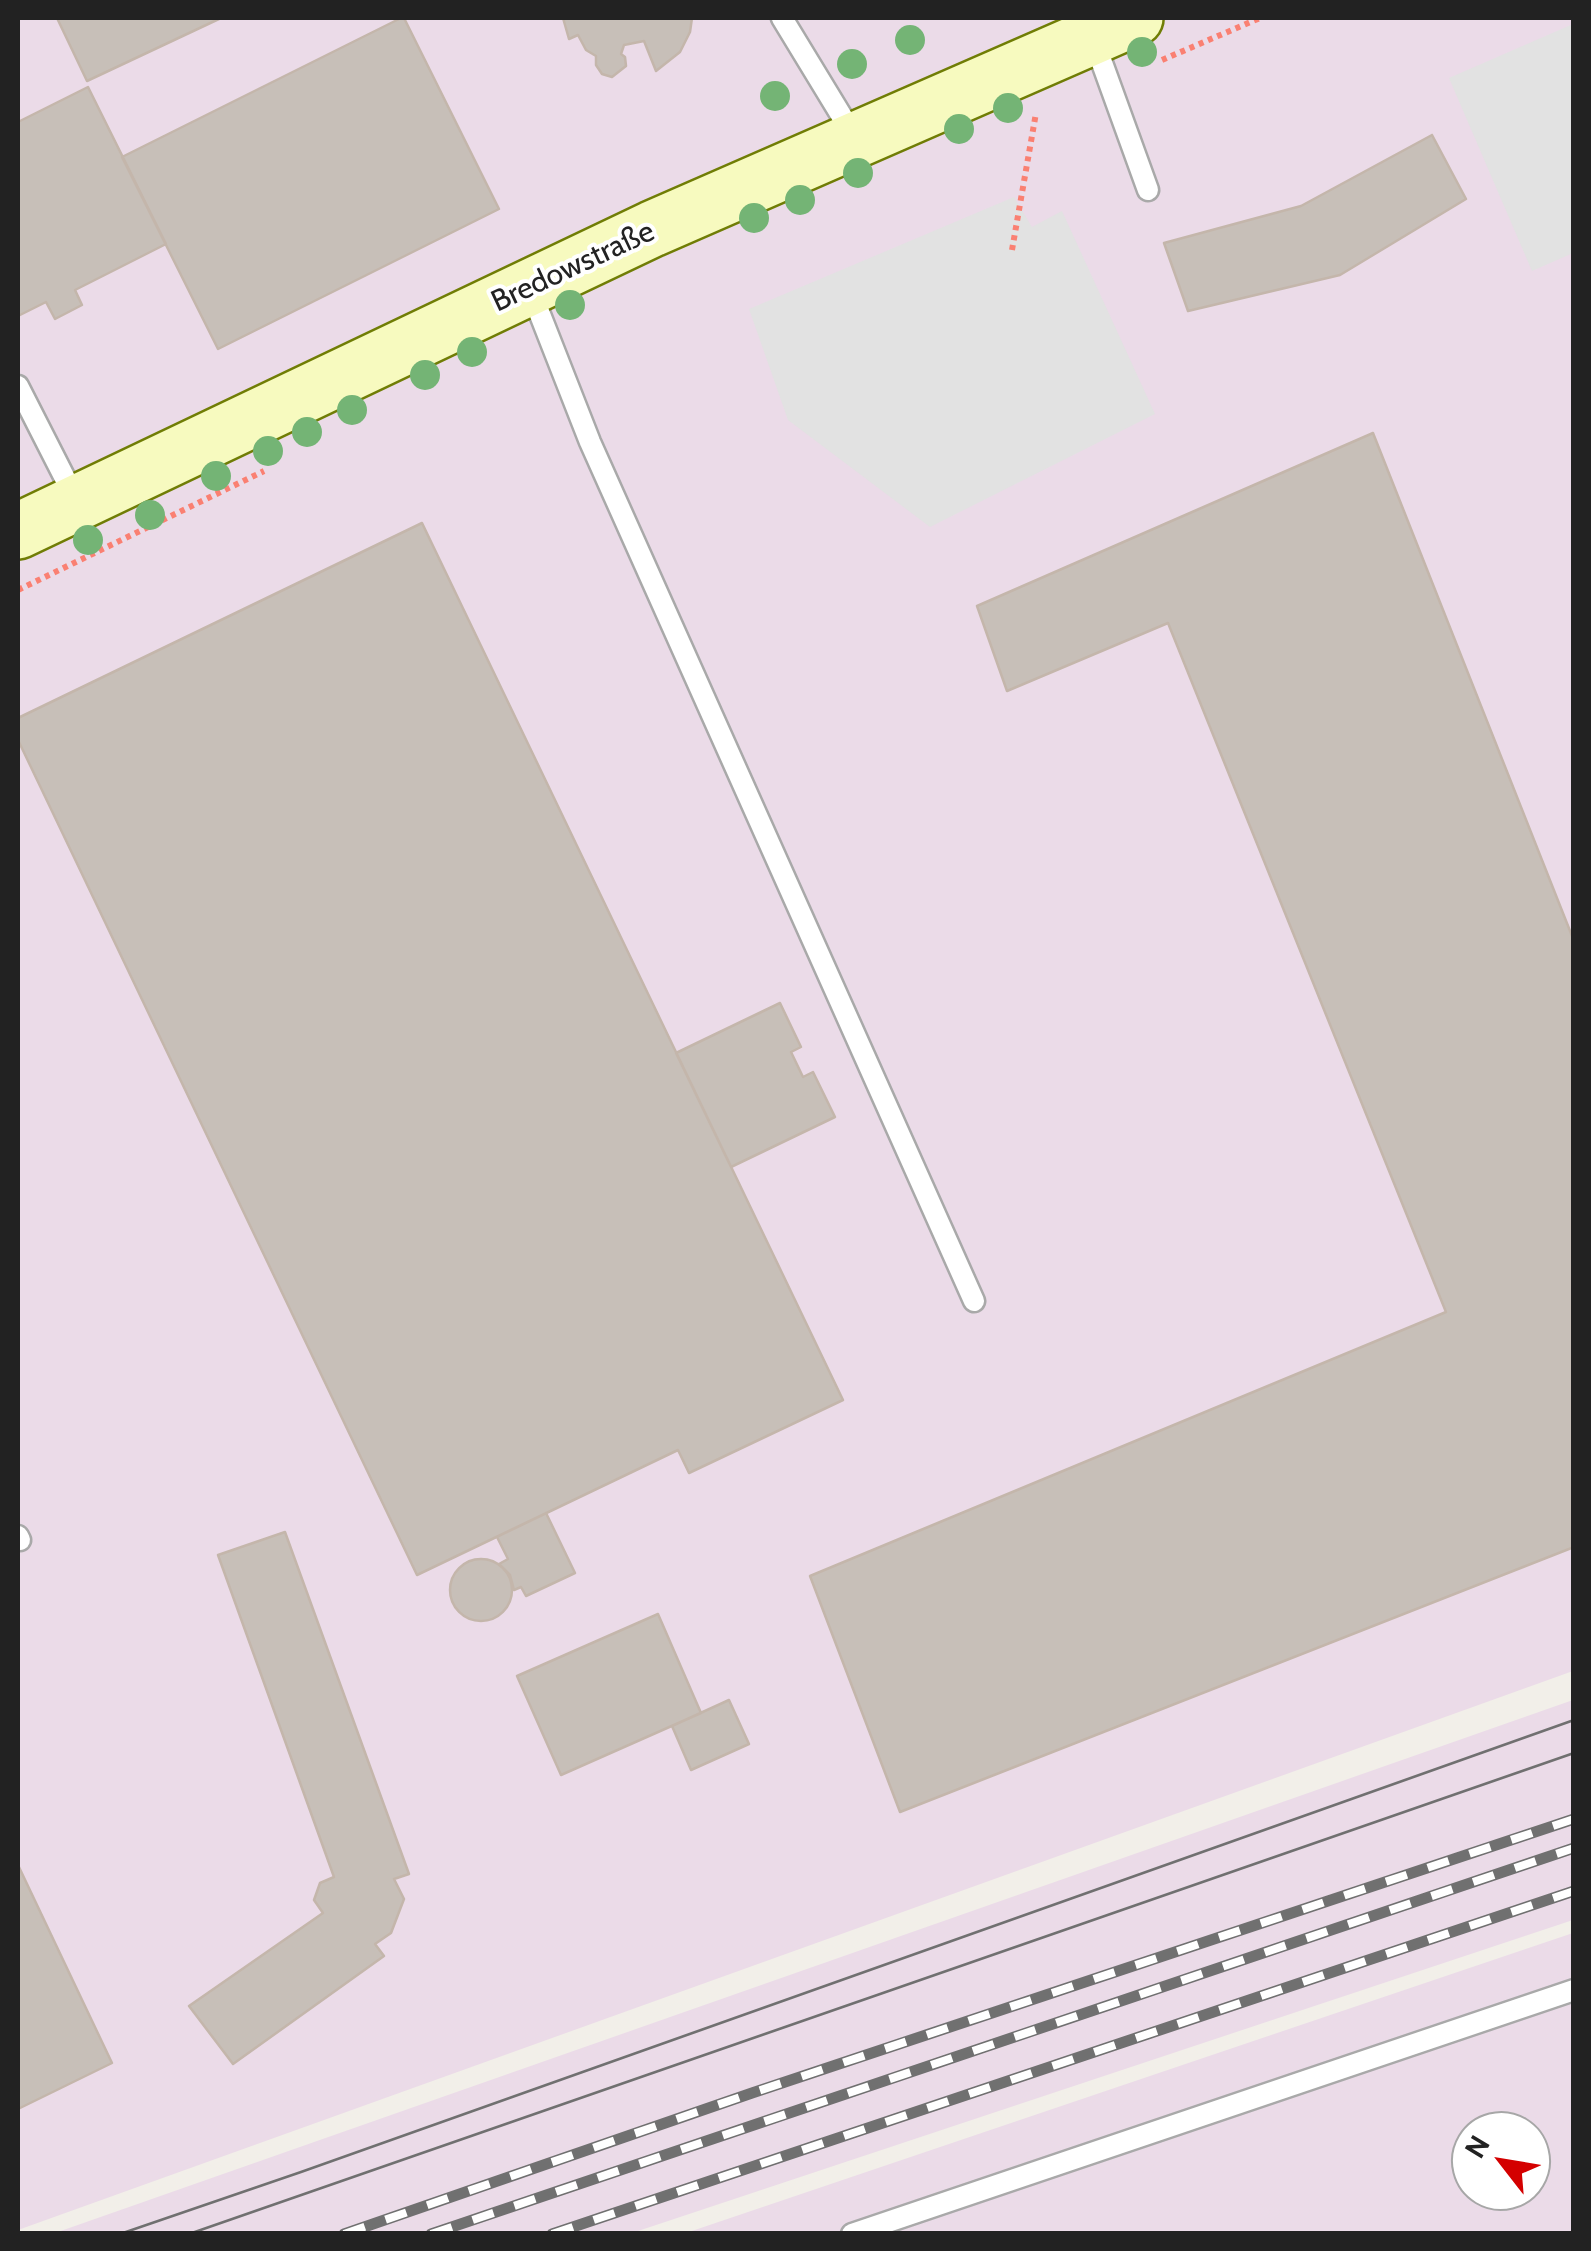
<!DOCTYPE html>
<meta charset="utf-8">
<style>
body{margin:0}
#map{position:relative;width:1591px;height:2251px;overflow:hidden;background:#f2efe9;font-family:Cabin,sans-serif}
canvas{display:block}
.frame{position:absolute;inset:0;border:20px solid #222;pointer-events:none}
.north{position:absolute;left:1451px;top:2111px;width:100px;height:100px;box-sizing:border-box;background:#fff;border:2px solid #a7a7a7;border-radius:50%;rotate:301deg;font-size:28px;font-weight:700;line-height:40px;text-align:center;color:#222}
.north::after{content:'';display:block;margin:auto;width:35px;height:45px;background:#d40000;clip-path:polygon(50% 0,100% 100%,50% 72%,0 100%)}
</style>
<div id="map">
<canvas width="1591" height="2251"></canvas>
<div class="frame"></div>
<div class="north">N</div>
</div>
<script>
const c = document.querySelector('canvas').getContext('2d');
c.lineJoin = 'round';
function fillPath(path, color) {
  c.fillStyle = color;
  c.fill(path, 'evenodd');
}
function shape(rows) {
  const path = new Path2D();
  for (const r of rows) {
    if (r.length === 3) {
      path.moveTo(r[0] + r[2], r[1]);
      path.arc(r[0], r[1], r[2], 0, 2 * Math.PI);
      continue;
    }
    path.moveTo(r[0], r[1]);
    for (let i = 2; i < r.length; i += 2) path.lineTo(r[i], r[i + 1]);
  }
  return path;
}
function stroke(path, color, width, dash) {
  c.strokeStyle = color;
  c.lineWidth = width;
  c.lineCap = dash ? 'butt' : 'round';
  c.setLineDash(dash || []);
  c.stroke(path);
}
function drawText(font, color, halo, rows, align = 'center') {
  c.font = font + ' Cabin,sans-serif';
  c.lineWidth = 8;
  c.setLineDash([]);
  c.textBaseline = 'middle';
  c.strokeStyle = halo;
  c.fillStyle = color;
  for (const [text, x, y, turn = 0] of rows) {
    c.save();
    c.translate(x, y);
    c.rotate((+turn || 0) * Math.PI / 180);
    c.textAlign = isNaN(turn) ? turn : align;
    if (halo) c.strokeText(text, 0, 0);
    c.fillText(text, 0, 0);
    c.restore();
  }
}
fillPath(shape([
 [18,18,1573,18,1573,1671,18,2230],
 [1573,1700,1573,1920,632,2233,55,2233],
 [1573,1933,1573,2233,683,2234,1215,2054],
 [1471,2131,1531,2131,1531,2191,1471,2191]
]), '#ebdbe8');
fillPath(shape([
 [1573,24,1573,253,1532,271,1449,78],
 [1014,197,1032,227,1062,211,1155,414,930,527,788,420,749,309]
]), '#e2e2e2');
const building = shape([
 [57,18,221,18,87,81,57,18],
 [401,18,404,18,499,209,218,349,122,157,401,18],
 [563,18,692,18,690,32,680,52,656,71,644,41,624,45,621,54,625,57,626,66,612,77,602,74,596,65,596,56,586,50,578,35,569,39,563,18],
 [88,87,166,244,75,290,82,305,55,319,46,302,18,316,18,122,88,87],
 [1432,135,1466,199,1340,275,1188,311,1164,243,1301,206,1432,135],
 [1373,433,1574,941,1574,1547,900,1812,810,1576,1446,1312,1168,623,1007,691,977,606,1373,433],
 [422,523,843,1400,689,1473,678,1450,417,1575,18,740,18,718,422,523],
 [780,1003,801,1047,791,1052,803,1077,813,1072,835,1117,731,1167,676,1053,780,1003],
 [546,1513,575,1573,526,1596,521,1587,514,1590,510,1575,499,1564,508,1559,497,1537,546,1513],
 [285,1532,409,1874,394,1879,404,1899,391,1933,375,1944,384,1956,233,2064,189,2006,323,1913,314,1900,320,1883,334,1877,218,1555,285,1532],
 [481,1590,31],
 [658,1614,701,1713,561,1775,517,1676,658,1614],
 [729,1700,749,1744,691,1770,672,1726,729,1700],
 [18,1865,112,2063,18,2109,18,1865]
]);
fillPath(building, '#c7bfb8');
stroke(building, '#c4b6ab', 2.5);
const lane = shape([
 [782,18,855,138],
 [1093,38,1148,190],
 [530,289,590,442,974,1301],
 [18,386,76,500],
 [18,1536,20,1540],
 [852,2234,1574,1990]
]);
const secondary = shape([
 [18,531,652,229,1135,18]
]);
stroke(lane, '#a9a9a9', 25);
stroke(secondary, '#707d05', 60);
stroke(shape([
 [1162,60,1260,18],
 [1012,250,1036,113],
 [18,590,264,471]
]), '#fa8072', 6, [5, 5]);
stroke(lane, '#fff', 20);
stroke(secondary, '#f7fabf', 55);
stroke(shape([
 [120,2234,301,2172,1574,1720],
 [189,2234,1574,1753]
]), '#707070', 2.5);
const rail = shape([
 [344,2234,752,2093,1574,1819],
 [431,2234,1574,1848],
 [552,2234,1574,1891]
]);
stroke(rail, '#707070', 11);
stroke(rail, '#fff', 8, [22]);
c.fillStyle = '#74b475';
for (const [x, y] of [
 [910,40],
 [1142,52],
 [852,64],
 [775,96],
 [1008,108],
 [959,129],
 [858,173],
 [800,200],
 [754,218],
 [570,305],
 [472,352],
 [425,375],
 [352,410],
 [307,432],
 [268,451],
 [216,476],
 [150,515],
 [88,540]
]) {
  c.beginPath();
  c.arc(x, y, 15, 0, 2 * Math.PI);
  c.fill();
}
drawText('30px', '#222', '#fff', [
 ["Bredowstraße",573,267,-25]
]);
</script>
